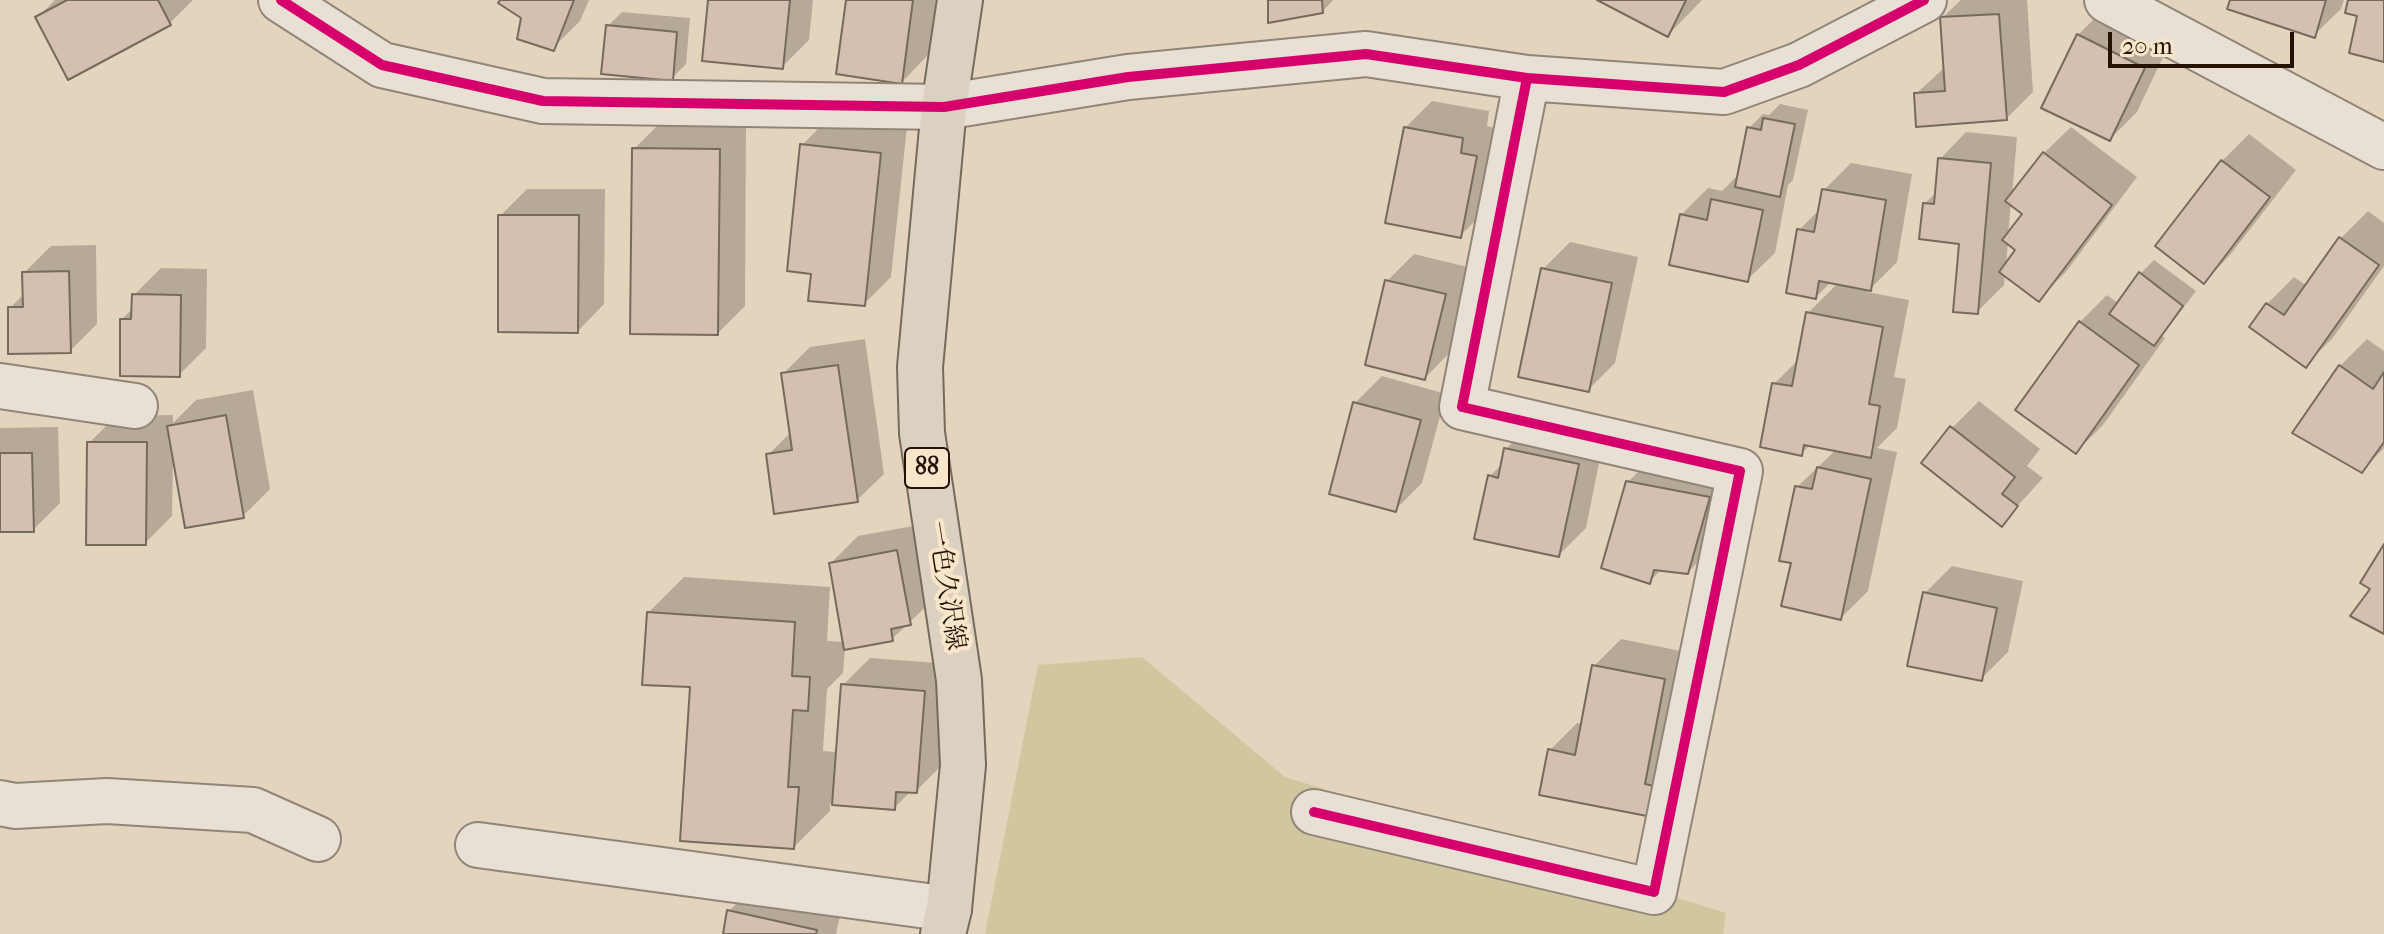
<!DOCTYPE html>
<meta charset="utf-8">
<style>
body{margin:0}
#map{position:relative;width:2384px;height:934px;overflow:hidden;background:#e4d4bd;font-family:"IM FELL French Canon",serif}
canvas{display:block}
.scale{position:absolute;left:2108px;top:32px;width:186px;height:36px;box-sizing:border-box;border:4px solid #261105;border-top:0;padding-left:10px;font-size:24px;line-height:28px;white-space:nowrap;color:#261105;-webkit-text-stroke:6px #f8e5ca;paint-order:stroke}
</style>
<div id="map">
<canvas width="2384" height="934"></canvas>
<div class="scale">20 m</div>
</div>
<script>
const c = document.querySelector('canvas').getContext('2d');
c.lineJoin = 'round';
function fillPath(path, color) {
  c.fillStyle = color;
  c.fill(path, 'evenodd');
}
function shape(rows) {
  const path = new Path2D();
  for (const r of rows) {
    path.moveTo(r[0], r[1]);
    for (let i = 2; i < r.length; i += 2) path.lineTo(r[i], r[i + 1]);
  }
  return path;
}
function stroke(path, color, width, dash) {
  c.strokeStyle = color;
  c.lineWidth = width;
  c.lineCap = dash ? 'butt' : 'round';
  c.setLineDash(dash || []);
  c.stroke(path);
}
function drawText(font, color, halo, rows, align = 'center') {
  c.font = font + ' "IM FELL French Canon","Noto Serif JP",serif';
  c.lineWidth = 8;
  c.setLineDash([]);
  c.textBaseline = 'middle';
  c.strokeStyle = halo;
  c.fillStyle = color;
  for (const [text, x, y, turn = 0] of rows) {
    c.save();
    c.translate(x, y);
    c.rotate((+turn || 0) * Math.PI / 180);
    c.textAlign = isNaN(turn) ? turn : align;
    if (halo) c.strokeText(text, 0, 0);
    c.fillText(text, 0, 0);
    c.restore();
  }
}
fillPath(shape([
 [1142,657,1285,777,1726,913,1723,934,985,934,1038,665]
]), '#d0c79f');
fillPath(shape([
 [55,0,193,0,170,23,38,17],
 [502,0,589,0,580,21,553,48,523,17],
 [710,0,813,0,809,40,782,67],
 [848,0,936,0,928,55,902,82],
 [1270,0,1333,0,1322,12],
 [1601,0,1702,0,1668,35],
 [1961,0,2027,0,2033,92,2006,119,1916,94,1945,67,1942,18],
 [2232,0,2344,0,2341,9,2314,35],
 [2105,8,2171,40,2137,112,2110,139,2078,35],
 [622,12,690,18,686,64,672,78,608,26],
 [1432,101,1489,111,1487,126,1503,130,1487,209,1460,236,1405,128],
 [1780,104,1808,110,1793,180,1788,185,1775,253,1748,279,1681,215,1708,188,1722,191,1740,173,1749,128,1763,114,1769,115],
 [829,118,907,127,891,277,864,304,813,272,802,145],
 [661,122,746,123,745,306,718,333,634,149],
 [2071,127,2137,177,2065,273,2038,299,2005,274,2004,285,1977,312,1961,242,1924,204,1937,192,1940,159,1966,132,2017,137,2012,195,2044,153],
 [2011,203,2025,213,2008,235],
 [2008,242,2018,250,2006,266],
 [2249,134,2296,170,2230,255,2204,282,2222,161],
 [1851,163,1912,174,1897,262,1867,292,1909,300,1894,377,1906,379,1897,428,1877,448,1897,452,1868,591,1841,618,1793,562,1797,487,1837,449,1811,444,1801,454,1774,384,1799,359,1808,313,1838,283,1831,282,1816,297,1799,230,1821,208,1824,190],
 [527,189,605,189,604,304,578,331,500,216],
 [2368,211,2384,223,2384,266,2332,339,2305,365,2252,327,2267,304,2294,277,2307,286,2341,238],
 [1570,242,1638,257,1615,363,1588,390,1543,269],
 [96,245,97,324,70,351,10,308,25,293,24,273,51,246],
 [1414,254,1472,268,1451,351,1425,378,1387,281],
 [2154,260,2196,291,2162,336,2165,338,2103,425,2076,452,2080,322,2107,295,2119,304,2140,274],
 [161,268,207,269,206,348,179,375,122,319,134,307,134,295],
 [865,339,884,474,857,500,768,455,792,431,783,374,810,347],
 [2367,339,2384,351,2384,448,2362,470,2340,366],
 [1382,376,1446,394,1422,483,1395,510,1355,403],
 [253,390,270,489,243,516,173,458,172,516,145,543,89,443,116,416,173,415,173,423,196,400],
 [1979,401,2040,449,2027,466,2043,478,2001,524,1952,428],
 [1533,422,1604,438,1586,528,1559,555,1490,476,1503,463,1506,449],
 [58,427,60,503,33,530,0,530,0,428],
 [1655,455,1735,471,1715,545,1688,572,1662,569,1650,581,1628,482],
 [924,524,937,596,892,639,845,648,843,673,827,689,823,751,838,752,843,685,870,658,951,664,943,764,916,791,911,791,894,808,830,803,830,811,794,847,648,613,684,577,830,587,827,641,845,642,831,563,858,536],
 [1952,566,2023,581,2008,652,1981,679,1925,593],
 [1621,639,1691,653,1652,815,1550,750,1577,723,1583,724,1594,666],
 [756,884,843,903,836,934,725,934,729,911]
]), '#0003');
const building = shape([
 [67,0,158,0,171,25,68,80,35,17,67,0],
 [500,0,574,0,554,51,517,39,521,18,498,3,500,0],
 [708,0,790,0,783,69,702,61,708,0],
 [846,0,913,0,902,84,836,74,846,0],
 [1268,0,1322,0,1323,13,1268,23,1268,0],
 [1597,0,1686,0,1668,37,1597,0],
 [2230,0,2326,0,2315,38,2227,9,2230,0],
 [2348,0,2384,0,2384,62,2349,53,2357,16,2345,13,2348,0],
 [1999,14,2007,120,1916,127,1914,93,1945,91,1940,17,1999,14],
 [606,25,677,32,673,81,601,74,606,25],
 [2077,34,2145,68,2110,141,2041,108,2077,34],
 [1763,118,1795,124,1780,197,1735,187,1747,127,1761,130,1763,118],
 [1404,127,1463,138,1461,153,1477,156,1461,238,1385,223,1404,127],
 [800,144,881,153,865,306,808,301,811,274,787,271,800,144],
 [632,148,720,149,718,335,630,334,632,148],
 [2043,152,2112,205,2039,302,1999,272,2015,250,2002,240,2022,214,2005,201,2043,152],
 [1938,158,1991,163,1978,314,1953,312,1959,244,1919,239,1923,203,1934,204,1938,158],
 [2221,160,2270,197,2204,284,2155,246,2221,160],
 [1822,189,1886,200,1871,291,1819,281,1816,299,1786,293,1797,229,1814,232,1822,189],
 [1711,199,1763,210,1748,282,1669,265,1680,214,1707,220,1711,199],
 [498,215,579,215,578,333,498,332,498,215],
 [2339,237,2379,265,2306,368,2249,327,2266,303,2284,315,2339,237],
 [1541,268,1612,283,1589,392,1518,377,1541,268],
 [69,271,71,353,8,354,8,307,23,307,22,272,69,271],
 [2139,272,2183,306,2154,346,2109,314,2139,272],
 [1385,280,1446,294,1425,380,1365,365,1385,280],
 [132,294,181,295,180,377,120,376,120,319,131,319,132,294],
 [1806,312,1883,327,1869,404,1880,406,1871,458,1804,445,1802,456,1760,447,1772,383,1792,386,1806,312],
 [2079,321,2139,365,2076,454,2015,410,2079,321],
 [838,365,858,502,774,514,766,454,792,450,781,373,838,365],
 [2339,365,2373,389,2384,372,2384,442,2362,473,2292,433,2339,365],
 [1353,402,1421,420,1396,512,1329,494,1353,402],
 [226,415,244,518,185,528,167,426,226,415],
 [1950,426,2015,477,2002,494,2018,506,2002,527,1921,463,1950,426],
 [87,442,147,442,146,545,86,545,87,442],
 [1504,448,1579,464,1559,557,1474,539,1488,475,1498,478,1504,448],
 [0,453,32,453,34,532,0,532,0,453],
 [1817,467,1871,479,1841,620,1781,606,1791,563,1779,561,1795,486,1812,489,1817,467],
 [1626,481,1710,497,1688,574,1654,570,1650,584,1601,568,1626,481],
 [2384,544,2384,634,2350,616,2370,589,2360,583,2384,544],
 [897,550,911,625,891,629,893,641,844,650,829,563,897,550],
 [1923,592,1997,608,1982,681,1907,666,1923,592],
 [647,612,795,622,792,676,810,677,808,711,793,710,788,787,799,787,794,849,680,841,690,687,642,685,647,612],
 [1592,665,1665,679,1645,784,1659,787,1652,817,1539,795,1548,749,1575,755,1592,665],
 [841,684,925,691,917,793,896,792,895,810,832,805,841,684],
 [727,910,817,930,816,934,723,934,727,910]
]);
fillPath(building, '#d4bfb0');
stroke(building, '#756a5e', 2);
const street = shape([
 [281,0,382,65,543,101,944,107,1128,77,1366,54,1527,78,1724,92,1799,65,1924,0],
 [2107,0,2384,147],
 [0,386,135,406],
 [0,803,15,806,107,801,253,810,318,839],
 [1314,812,1654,892,1740,471,1462,407,1527,78],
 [478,845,949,909]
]);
const primary = shape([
 [943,934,949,909,963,765,959,680,922,433,920,367,944,107,960,0]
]);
stroke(street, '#908577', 48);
stroke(primary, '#756a5e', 48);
stroke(street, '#e8e0d5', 44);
stroke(primary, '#dcd1c0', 44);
stroke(shape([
 [281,0,382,65,543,101,944,107,1128,77,1366,54,1527,78,1724,92,1799,65,1924,0],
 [1314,812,1654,892,1740,471,1462,407,1527,78]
]), '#d6006c', 10);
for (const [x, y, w] of [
 [927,468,44]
]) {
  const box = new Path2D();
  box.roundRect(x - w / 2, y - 20, w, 40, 6);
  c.fillStyle = '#f8e5ca';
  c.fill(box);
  stroke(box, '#261105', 2);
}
drawText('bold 24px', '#261105', null, [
 ["88",927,468]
]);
drawText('26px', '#261105', '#f8e5ca', [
 ["一色久沢線",945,586,81]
]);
</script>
